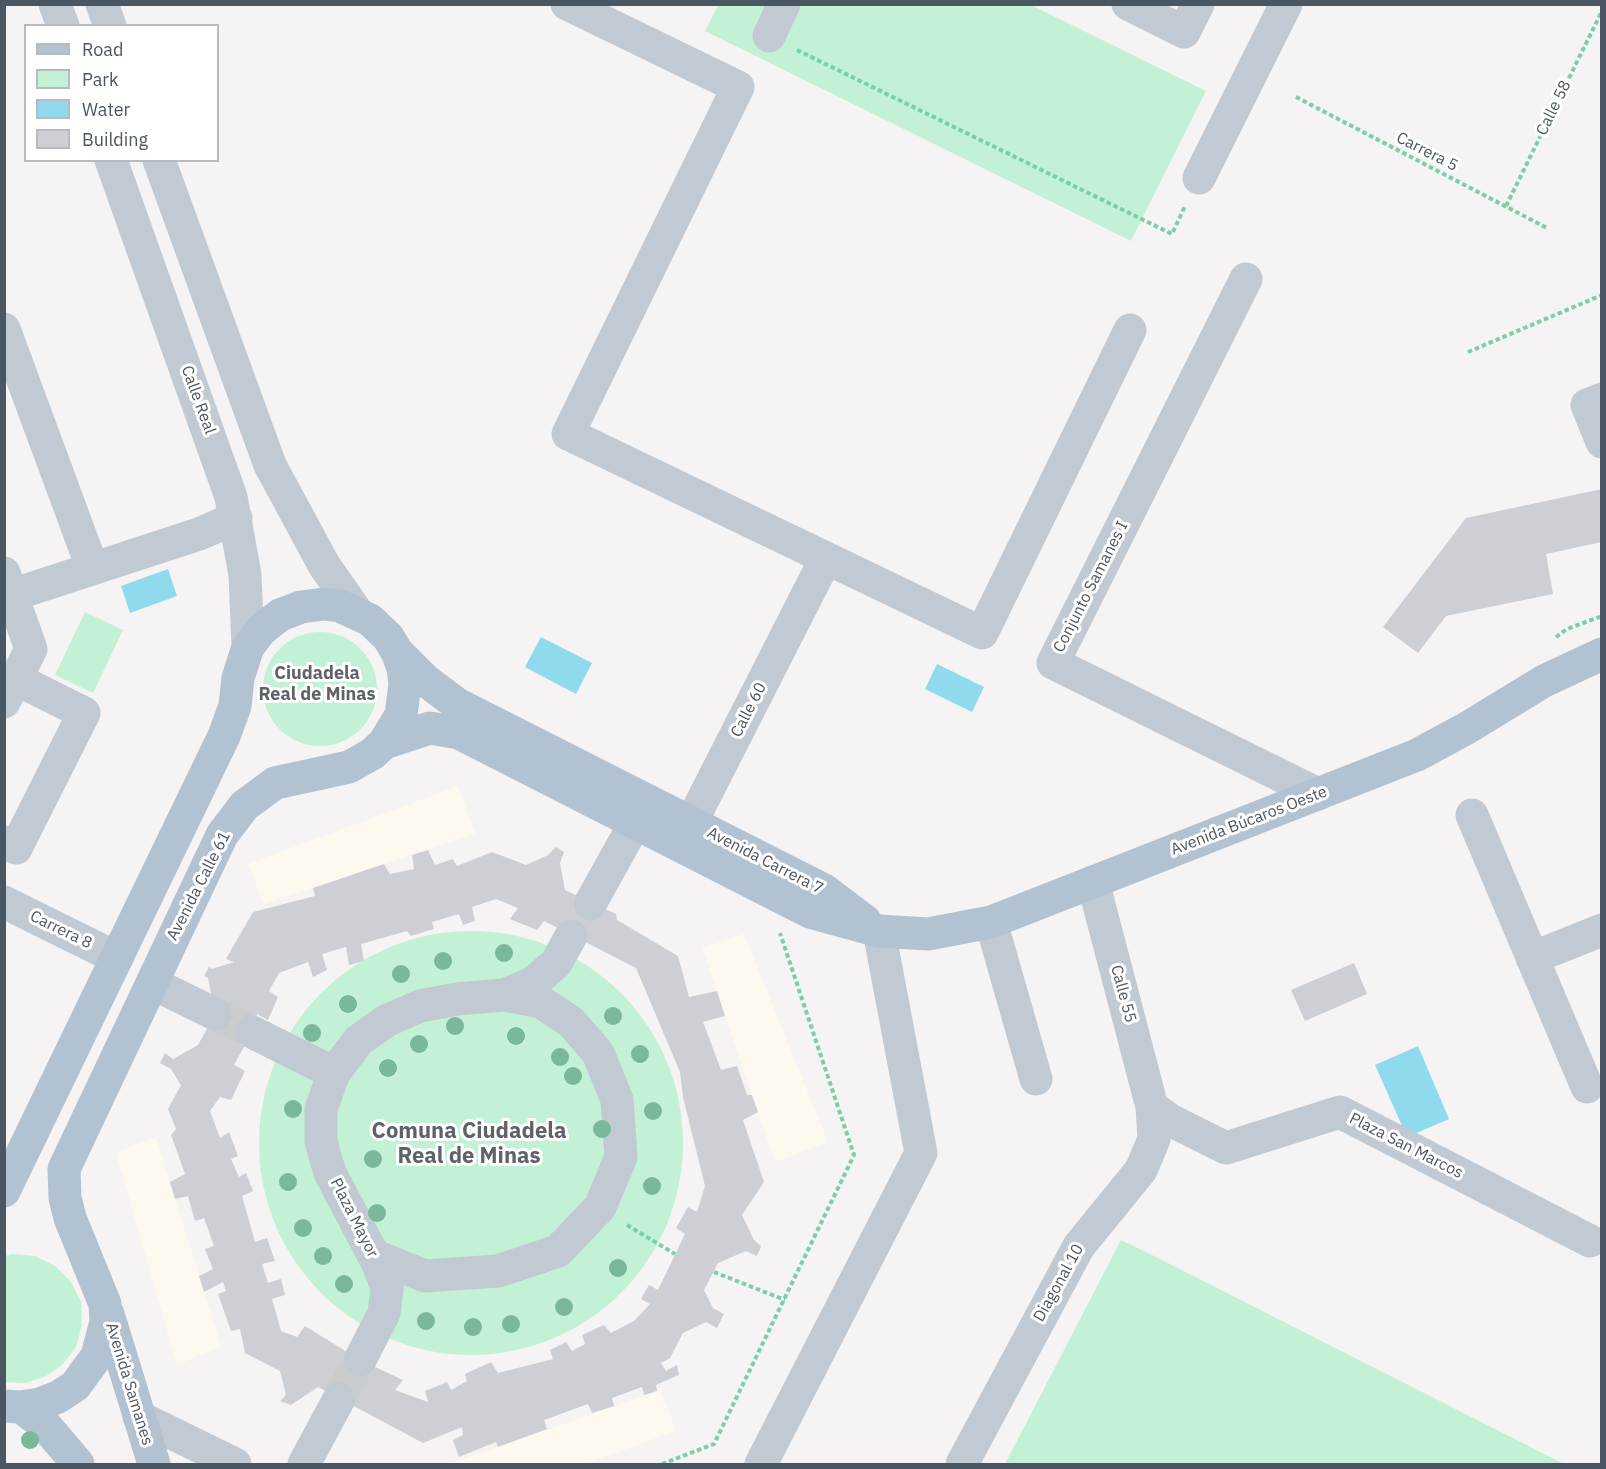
<!DOCTYPE html>
<meta charset="utf-8">
<style>
body{margin:0}
#map{position:relative;width:1606px;height:1469px;overflow:hidden;background:#f5f3f3;font-family:"IBM Plex Sans",sans-serif}
canvas{display:block}
.frame{position:absolute;inset:0;border:6px solid #4a5661;pointer-events:none}
.legend{position:absolute;left:24px;top:24px;width:195px;height:138px;box-sizing:border-box;background:#fff;border:2px solid #b7bbc0;margin:0;padding:8px 10px;list-style:none;font-size:18px;color:#4a5661}
.legend li{display:flex;align-items:center;gap:12px;height:30px}
.legend b{width:30px;border:2px solid #b7bbc0}
</style>
<div id="map">
<canvas width="1606" height="1469"></canvas>
<div class="frame"></div>
<ul class="legend">
<li><b style="height:8px;background:#b3c2d1"></b>Road</li>
<li><b style="height:16px;background:#c3f1d5"></b>Park</li>
<li><b style="height:16px;background:#90daee"></b>Water</li>
<li><b style="height:16px;background:#cdcfd5"></b>Building</li>
</ul>
</div>
<script>
const c = document.querySelector('canvas').getContext('2d');
c.lineJoin = 'round';
function fillPath(path, color) {
  c.fillStyle = color;
  c.fill(path, 'evenodd');
}
function shape(rows) {
  const path = new Path2D();
  for (const r of rows) {
    if (r.length === 3) {
      path.moveTo(r[0] + r[2], r[1]);
      path.arc(r[0], r[1], r[2], 0, 2 * Math.PI);
      continue;
    }
    path.moveTo(r[0], r[1]);
    for (let i = 2; i < r.length; i += 2) path.lineTo(r[i], r[i + 1]);
  }
  return path;
}
function stroke(path, color, width, dash) {
  c.strokeStyle = color;
  c.lineWidth = width;
  c.lineCap = dash ? 'butt' : 'round';
  c.setLineDash(dash || []);
  c.stroke(path);
}
function drawText(font, color, halo, rows, align = 'center') {
  c.font = font + ' "IBM Plex Sans",sans-serif';
  c.lineWidth = 6;
  c.setLineDash([]);
  c.textBaseline = 'middle';
  c.strokeStyle = halo;
  c.fillStyle = color;
  for (const [text, x, y, turn = 0] of rows) {
    c.save();
    c.translate(x, y);
    c.rotate((+turn || 0) * Math.PI / 180);
    c.textAlign = isNaN(turn) ? turn : align;
    if (halo) c.strokeText(text, 0, 0);
    c.fillText(text, 0, 0);
    c.restore();
  }
}
fillPath(shape([
 [458,786,475,834,264,904,248,864],
 [744,934,828,1142,775,1162,702,948],
 [156,1137,221,1346,177,1365,116,1152],
 [661,1390,676,1431,585,1464,449,1464]
]), '#fdf9ef');
fillPath(shape([
 [718,5,1031,5,1206,91,1131,241,705,31],
 [85,612,123,630,93,693,55,675],
 [320,689,57],
 [471,1143,212],
 [1121,1240,1150,1254,1564,1464,1005,1464],
 [12,1254,35,1256,55,1266,71,1282,81,1302,82,1325,76,1347,62,1365,46,1376,26,1383,5,1382,5,1256]
]), '#c3f1d5');
fillPath(shape([
 [168,569,177,596,130,613,121,586],
 [541,637,592,663,576,694,525,667],
 [937,664,984,687,972,712,925,689],
 [1418,1046,1449,1119,1407,1137,1375,1065]
]), '#90daee');
fillPath(shape([
 [1602,489,1602,542,1546,554,1553,594,1446,616,1418,653,1383,627,1466,518],
 [556,847,564,852,560,863,565,890,616,914,617,920,678,956,689,997,717,991,725,1016,703,1022,721,1070,737,1066,747,1095,752,1095,758,1112,743,1120,764,1182,742,1215,754,1240,761,1246,757,1256,746,1251,718,1263,704,1290,713,1308,724,1314,717,1328,706,1322,683,1333,670,1358,661,1363,666,1371,677,1365,679,1375,656,1385,657,1391,644,1395,642,1387,612,1398,614,1406,592,1413,588,1404,544,1420,547,1429,498,1447,496,1442,459,1457,453,1440,463,1435,462,1427,423,1443,318,1387,291,1405,280,1401,286,1395,280,1371,245,1353,240,1329,231,1331,218,1294,226,1291,223,1282,204,1292,199,1276,213,1269,205,1249,214,1246,204,1218,195,1221,188,1196,175,1199,170,1182,185,1174,171,1135,176,1129,168,1109,181,1085,171,1069,160,1063,165,1053,173,1059,198,1045,215,1014,208,978,204,976,209,967,212,969,234,962,226,959,253,912,315,896,313,888,384,864,390,874,414,869,412,855,428,850,435,865,453,859,457,866,492,852,526,865,548,855],
 [496,899,518,908,510,919,537,930,544,921,636,968,680,1072,683,1097,705,1186,697,1212,688,1207,676,1228,685,1234,658,1290,649,1285,641,1299,650,1304,634,1321,611,1333,604,1325,582,1335,585,1344,572,1351,566,1342,550,1350,553,1359,498,1373,491,1362,465,1374,467,1381,451,1390,447,1382,425,1391,428,1402,395,1390,403,1380,360,1360,305,1326,297,1337,281,1331,272,1299,285,1295,281,1279,268,1283,262,1264,275,1261,267,1238,255,1242,242,1196,253,1191,246,1173,239,1177,231,1159,238,1156,229,1132,220,1138,210,1111,220,1097,231,1100,245,1071,234,1065,252,1032,257,1014,268,1020,278,997,269,991,279,973,308,962,313,977,327,970,322,954,346,947,349,965,364,961,361,944,407,931,411,936,434,929,432,922,459,914,463,925,475,921,472,907],
 [1354,963,1367,994,1305,1021,1291,990]
]), '#cdcfd5');
stroke(shape([
 [215,1014,252,1032],
 [339,1399,360,1360]
]), '#caccce', 33, [33, 16]);
stroke(shape([
 [797,50,1172,234,1185,206],
 [1296,97,1547,228],
 [1506,206,1602,11],
 [1468,352,1602,295],
 [1556,637,1567,629,1602,616],
 [627,1225,675,1254],
 [714,1272,785,1300],
 [662,1464,714,1444,854,1155,780,933]
]), '#7ad0a6', 4, [4.5, 3]);
stroke(shape([
 [55,4,63,26],
 [102,4,110,26],
 [567,4,738,87,568,434,982,633,1130,330],
 [1128,4,1184,32,1198,4],
 [769,36,784,4],
 [111,160,231,497,245,575,248,647],
 [159,160,270,465,324,565,356,611],
 [1199,178,1286,4],
 [1246,279,1053,663,1318,794],
 [4,329,92,567],
 [1602,399,1587,405,1602,442],
 [4,573,31,649,4,702],
 [12,595,199,534,236,518],
 [1472,815,1587,1087],
 [691,823,826,558],
 [4,842,16,848,84,713,16,679],
 [4,902,117,958],
 [590,904,635,823],
 [991,922,1036,1079],
 [1532,958,1602,930],
 [152,983,215,1014],
 [252,1032,334,1073],
 [1152,1107,1170,1120,1226,1148,1340,1112,1590,1241],
 [373,1255,425,1276,498,1271,558,1251,600,1207,621,1157,617,1100,598,1053,571,1022,541,1002,504,995],
 [360,1360,384,1313,387,1288,378,1264,330,1173,321,1142,321,1109,334,1073,358,1041,386,1021,420,1006,457,999,504,995,533,983,556,963,571,936],
 [139,1417,235,1464],
 [304,1464,339,1399],
 [761,1464,921,1153,879,931],
 [962,1464,1079,1246,1141,1170,1154,1139,1152,1107,1093,882]
]), '#c1cad2', 33);
stroke(shape([
 [397,652,425,680,457,704,824,890,865,921],
 [384,743,430,728,459,733,810,912,879,931,928,934,991,922,1417,755,1467,728,1544,681,1602,654],
 [4,1191,224,736,235,706,238,678,248,647,261,630,280,615,301,607,324,604,340,606,370,620,388,637,397,652,403,668,405,684,401,715,384,743,372,754,349,767,275,783,244,806,222,835,64,1169,65,1198,70,1218,105,1304,106,1322,97,1356,75,1386,58,1397,40,1404,21,1407,4,1406],
 [108,1314,154,1464],
 [21,1407,45,1425,78,1464]
]), '#b3c2d1', 33);
c.fillStyle = '#7bb799';
for (const [x, y] of [
 [504,953],
 [443,961],
 [401,974],
 [348,1004],
 [613,1016],
 [455,1026],
 [312,1033],
 [516,1036],
 [419,1044],
 [640,1054],
 [560,1057],
 [388,1068],
 [573,1076],
 [293,1109],
 [653,1111],
 [602,1129],
 [373,1159],
 [288,1182],
 [652,1186],
 [377,1213],
 [303,1228],
 [323,1256],
 [618,1268],
 [344,1284],
 [564,1307],
 [426,1321],
 [511,1324],
 [473,1327],
 [30,1440]
]) {
  c.beginPath();
  c.arc(x, y, 9, 0, 2 * Math.PI);
  c.fill();
}
drawText('16px', '#4a5661', '#fff', [
 ["Calle 58",1554,108,-64],
 ["Carrera 5",1427,152,27],
 ["Calle Real",198,400,70],
 ["Conjunto Samanes I",1091,587,-63],
 ["Calle 60",749,710,-63],
 ["Avenida Búcaros Oeste",1249,821,-21],
 ["Avenida Carrera 7",765,861,27],
 ["Avenida Calle 61",199,886,-63],
 ["Carrera 8",61,930,26],
 ["Calle 55",1123,994,75],
 ["Plaza San Marcos",1406,1146,27],
 ["Plaza Mayor",354,1218,63],
 ["Diagonal 10",1059,1283,-61],
 ["Avenida Samanes",129,1384,73]
]);
drawText('bold 18px', '#5f6368', '#fff', [
 ["Ciudadela",317,674],
 ["Real de Minas",317,695]
]);
drawText('bold 22px', '#5f6368', '#fff', [
 ["Comuna Ciudadela",469,1132],
 ["Real de Minas",469,1157]
]);
</script>
